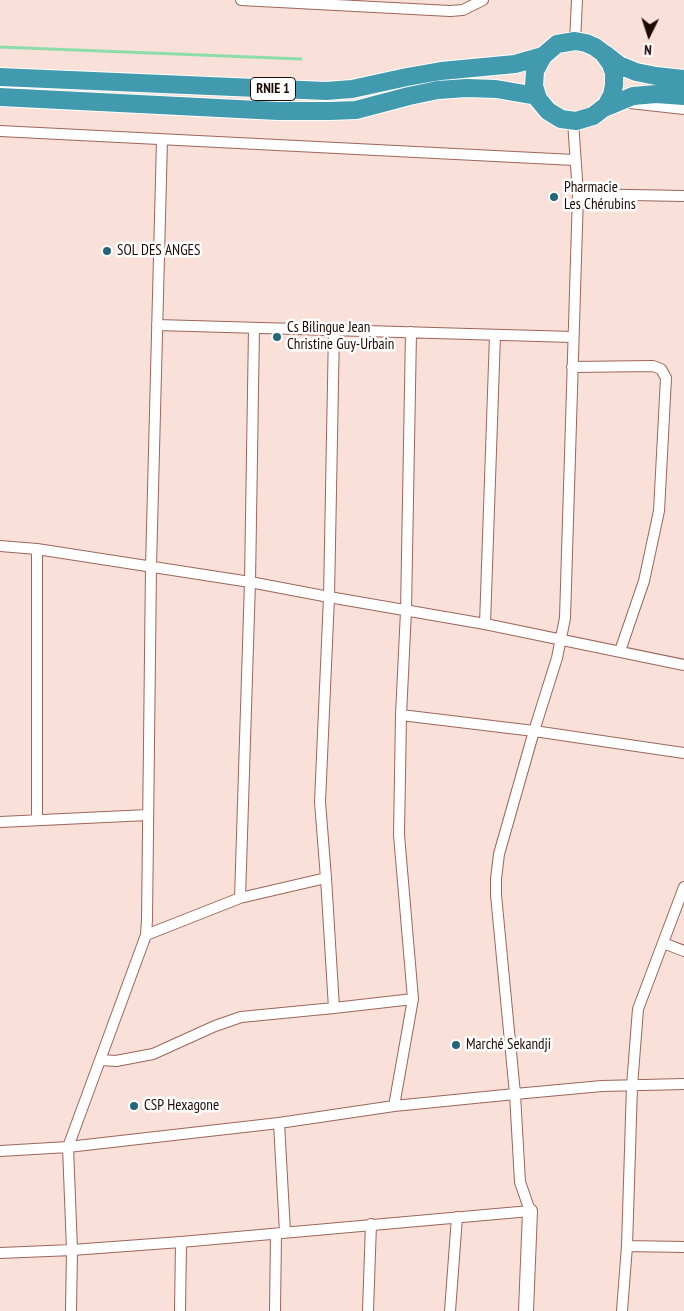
<!DOCTYPE html>
<meta charset="utf-8">
<style>
body{margin:0}
#map{position:relative;width:684px;height:1311px;overflow:hidden;background:#f9e0d9;font-family:"PT Sans Narrow",sans-serif}
canvas{display:block}
.north{position:absolute;left:624px;top:10px;width:50px;height:50px;-webkit-text-stroke:4px #fff;paint-order:stroke;rotate:184deg;font-size:14px;font-weight:700;line-height:20px;text-align:center;color:#1e0a05}
.north::after{content:'';display:block;margin:auto;width:18px;height:22px;background:#1e0a05;clip-path:polygon(50% 0,100% 100%,50% 72%,0 100%)}
</style>
<div id="map">
<canvas width="684" height="1311"></canvas>
<div class="north">N</div>
</div>
<script>
const c = document.querySelector('canvas').getContext('2d');
c.lineJoin = 'round';
function shape(rows) {
  const path = new Path2D();
  for (const r of rows) {
    path.moveTo(r[0], r[1]);
    for (let i = 2; i < r.length; i += 2) path.lineTo(r[i], r[i + 1]);
  }
  return path;
}
function stroke(path, color, width, dash) {
  c.strokeStyle = color;
  c.lineWidth = width;
  c.lineCap = dash ? 'butt' : 'round';
  c.setLineDash(dash || []);
  c.stroke(path);
}
function drawText(font, color, halo, rows, align = 'center') {
  c.font = font + ' "PT Sans Narrow",sans-serif';
  c.lineWidth = 5;
  c.setLineDash([]);
  c.textBaseline = 'middle';
  c.strokeStyle = halo;
  c.fillStyle = color;
  for (const [text, x, y, turn = 0] of rows) {
    c.save();
    c.translate(x, y);
    c.rotate((+turn || 0) * Math.PI / 180);
    c.textAlign = isNaN(turn) ? turn : align;
    if (halo) c.strokeText(text, 0, 0);
    c.fillText(text, 0, 0);
    c.restore();
  }
}
stroke(shape([
 [0,47,301,59]
]), '#8dddaa', 3);
const street = shape([
 [241,0,450,11,463,10,483,0],
 [575,41,577,0],
 [630,103,684,109],
 [0,131,574,160],
 [578,194,684,196],
 [157,325,573,337],
 [334,330,329,597,320,802,326,878,334,1008],
 [572,367,653,366,661,369,666,378,659,511,644,581,620,651],
 [0,546,37,549,250,582,329,597,485,624,684,665],
 [485,624,495,335],
 [401,715,534,731,684,753],
 [37,820,37,549],
 [0,822,148,815],
 [240,898,250,582,254,328],
 [146,935,240,898,326,878],
 [663,943,684,951],
 [101,1060,116,1061,153,1054,215,1026,241,1017,334,1008,413,999],
 [394,1106,413,999,399,835,401,715,406,611,411,332],
 [279,1123,285,1232],
 [0,1151,68,1147,279,1123,394,1106,515,1094,602,1086,684,1084],
 [627,1246,684,1247],
 [0,1253,72,1250,181,1242,530,1211,520,1182,515,1094,496,895,496,879,499,854,534,731,557,658,565,618,578,194,573,121],
 [71,1311,72,1250,68,1147,146,935,147,920,151,567,162,140],
 [180,1311,181,1242],
 [275,1311,276,1234],
 [368,1311,371,1224],
 [450,1311,457,1217],
 [622,1311,627,1246,632,1086,638,1009,684,887]
]);
const secondary = shape([
 [526,1311,530,1211]
]);
const highway = shape([
 [605,54,619,65,636,72,656,76,684,79],
 [0,77,326,91,352,89,407,77,441,71,515,64,543,56,557,44,575,41,586,43,595,47,603,53,611,64,614,73,614,85,612,95,606,106,593,116,576,121,561,119,548,111,538,99,534,86,535,71,543,56],
 [0,97,278,111,330,111,356,110,409,96,438,90,467,88,496,89,537,96],
 [604,108,633,96,656,94,684,96]
]);
stroke(street, '#9c6658', 12);
stroke(secondary, '#9c6658', 16);
stroke(highway, '#fff', 20);
stroke(street, '#fff', 10);
stroke(secondary, '#fff', 14);
stroke(highway, '#429aae', 18);
for (const [x, y, r, color] of [
 [554,197,5,"#216777"],
 [107,251,5,"#216777"],
 [277,337,5,"#216777"],
 [456,1045,5,"#216777"],
 [134,1106,5,"#216777"]
]) {
  const dot = new Path2D();
  dot.arc(x, y, r, 0, 2 * Math.PI);
  c.fillStyle = color;
  c.fill(dot);
  stroke(dot, '#fff', 2);
}
for (const [x, y, w] of [
 [273,89,45]
]) {
  const box = new Path2D();
  box.roundRect(x - w / 2, y - 11.5, w, 23, 4);
  c.fillStyle = '#fff';
  c.fill(box);
  stroke(box, '#1e0a05', 1);
}
drawText('bold 14px', '#1e0a05', null, [
 ["RNIE 1",273,89]
]);
drawText('15px', '#1e0a05', '#fff', [
 ["Pharmacie",564,188],
 ["Les Chérubins",564,205],
 ["SOL DES ANGES",117,251],
 ["Cs Bilingue Jean",287,328],
 ["Christine Guy-Urbain",287,345],
 ["Marché Sekandji",466,1045],
 ["CSP Hexagone",144,1106]
], 'left');
</script>
